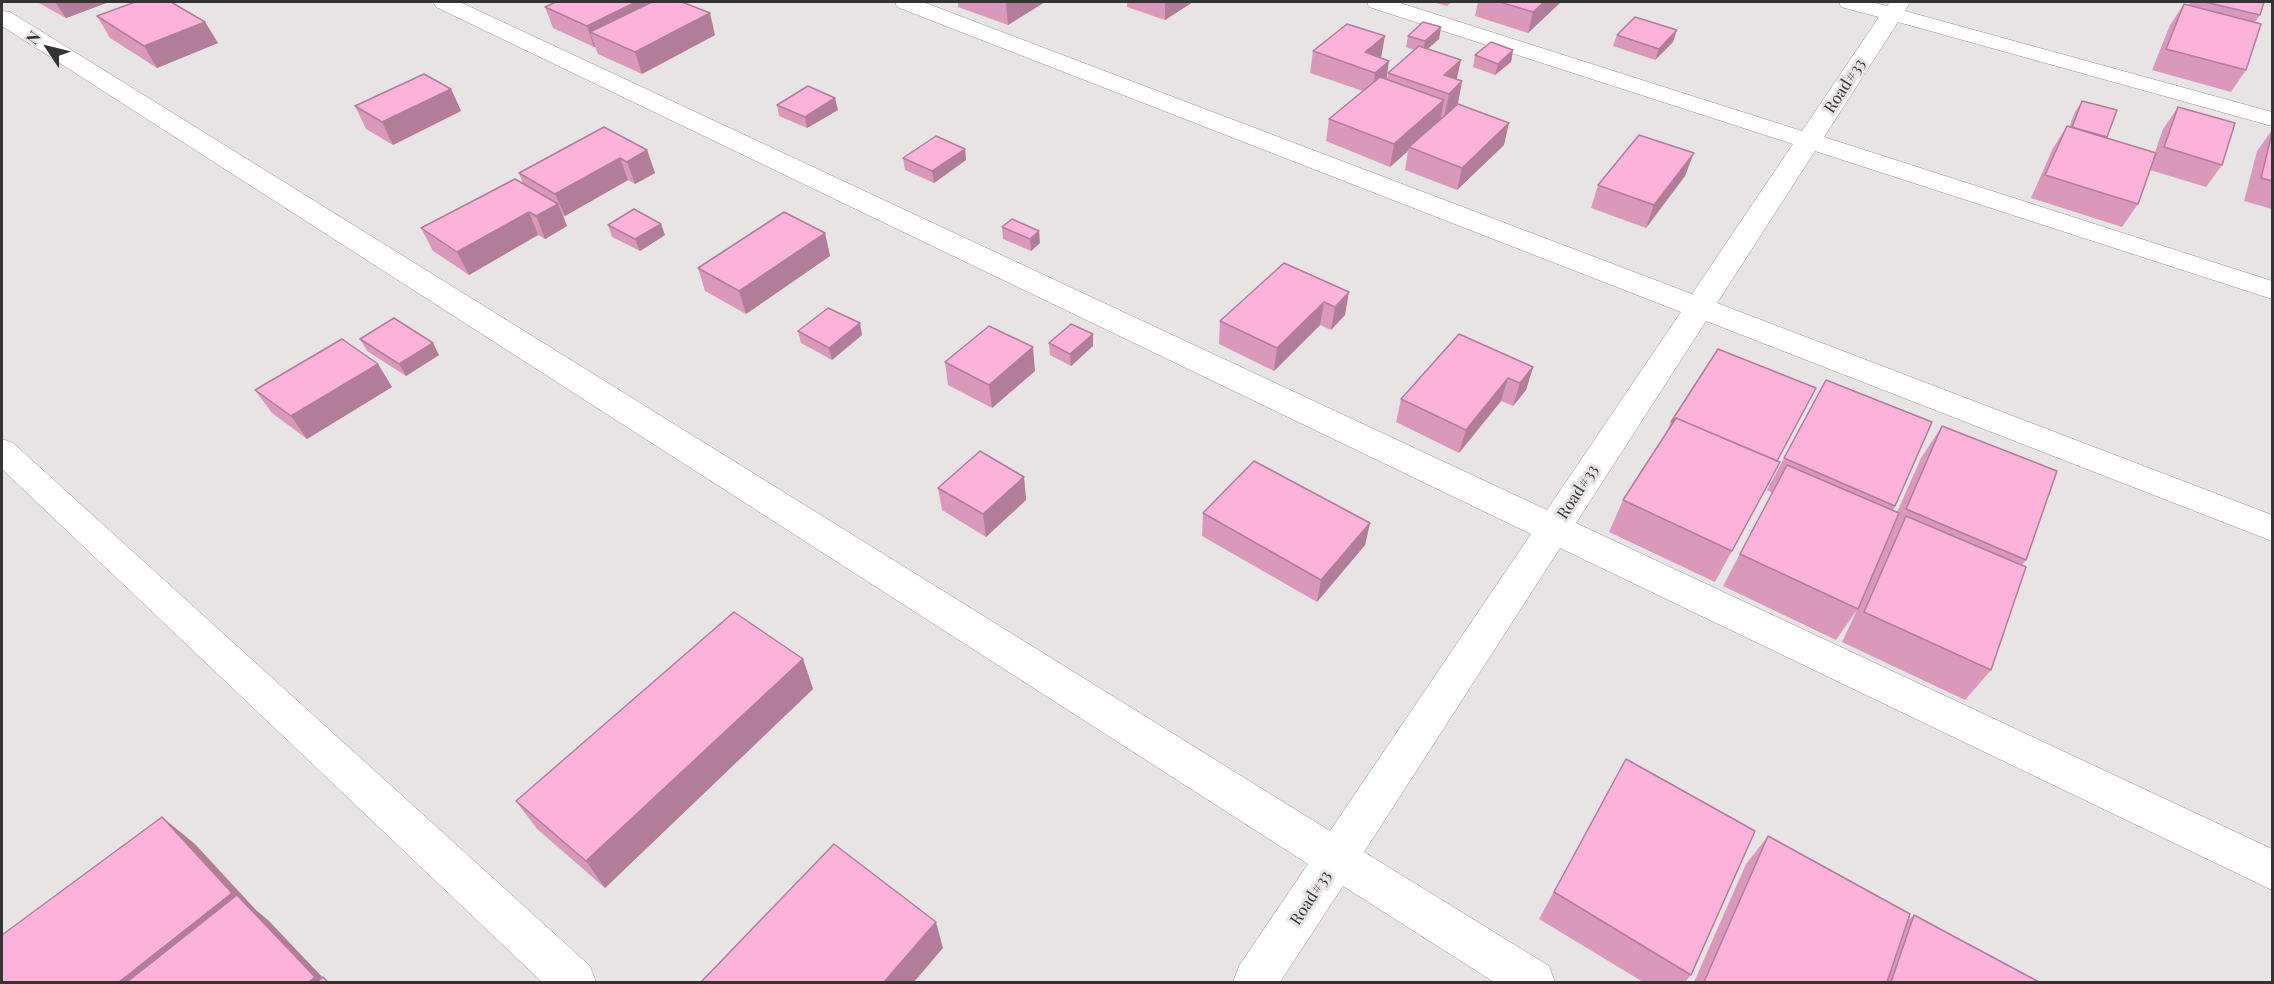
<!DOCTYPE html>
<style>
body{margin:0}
#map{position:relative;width:2274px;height:984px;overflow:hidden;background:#e8e4e6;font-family:"Playfair Display",serif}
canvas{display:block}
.frame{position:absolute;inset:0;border:3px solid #353434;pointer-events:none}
.north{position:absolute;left:18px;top:18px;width:60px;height:60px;-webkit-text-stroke:4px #e8e4e6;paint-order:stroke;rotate:305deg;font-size:16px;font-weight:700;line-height:24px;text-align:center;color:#353434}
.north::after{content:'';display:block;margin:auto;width:21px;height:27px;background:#353434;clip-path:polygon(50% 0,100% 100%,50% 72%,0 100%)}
</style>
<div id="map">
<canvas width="2274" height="984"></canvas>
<div class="frame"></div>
<div class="north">N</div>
</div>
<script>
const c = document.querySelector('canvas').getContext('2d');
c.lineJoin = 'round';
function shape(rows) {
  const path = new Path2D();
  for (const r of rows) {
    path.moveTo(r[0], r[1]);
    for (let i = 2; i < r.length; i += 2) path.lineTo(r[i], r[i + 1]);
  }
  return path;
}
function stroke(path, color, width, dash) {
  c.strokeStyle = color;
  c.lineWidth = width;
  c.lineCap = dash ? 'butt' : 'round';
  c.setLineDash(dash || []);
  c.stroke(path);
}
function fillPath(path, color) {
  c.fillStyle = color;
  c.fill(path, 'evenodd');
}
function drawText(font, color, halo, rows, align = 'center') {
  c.font = font + ' "Playfair Display",serif';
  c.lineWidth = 6;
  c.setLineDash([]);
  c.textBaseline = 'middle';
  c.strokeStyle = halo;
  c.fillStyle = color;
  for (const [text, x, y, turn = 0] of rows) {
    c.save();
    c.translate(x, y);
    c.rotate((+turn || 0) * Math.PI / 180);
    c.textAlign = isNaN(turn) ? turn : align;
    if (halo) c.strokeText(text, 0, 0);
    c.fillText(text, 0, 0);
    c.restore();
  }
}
const street = shape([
 [433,2,460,2,1547,510,1681,312,897,7,895,2,923,2,1692,294,1793,144,1369,7,1367,2,1397,2,1802,131,1879,17,1841,7,1839,2,1871,2,1887,6,1890,2,1910,2,1905,11,2272,112,2272,126,1898,22,1824,137,2272,281,2272,299,1815,151,1717,303,2272,515,2272,541,1706,321,1576,523,2272,849,2272,890,1560,548,1364,852,1549,966,1555,982,1494,982,1343,886,1280,982,1233,982,1239,966,1308,864,2,26,2,11,10,12,1330,831,1531,534,436,7,433,2],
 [2,439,13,443,590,966,596,982,542,982,2,469,2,439]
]);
stroke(street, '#959092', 1);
fillPath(street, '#fff');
fillPath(shape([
 [37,2,109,2,66,18],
 [958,2,1045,2,1008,25,958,7],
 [1127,2,1193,2,1165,20,1127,7],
 [1432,2,1452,2,1447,6],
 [1478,2,1561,2,1528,33,1475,16],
 [2190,2,2264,2,2260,15,2255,22,2246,70,2231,92,2152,70,2170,25,2184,4,2189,5],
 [545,7,715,35,642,74,598,54,595,47,594,47,553,28],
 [97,16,205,22,218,43,157,68,110,38],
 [1441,27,1439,39,1427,48,1457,79,1462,81,1458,103,1453,108,1504,145,1457,190,1405,170,1408,151,1390,167,1326,141,1329,119,1363,91,1310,73,1313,51,1381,58,1387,79,1388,73,1414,50,1406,47,1408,36],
 [1617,35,1673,42,1655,60,1613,46],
 [1513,50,1511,62,1495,75,1473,67,1475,55],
 [451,89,461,111,393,145,366,129,355,106],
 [2082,101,2117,110,2107,138,2155,152,2163,129,2178,107,2222,165,2206,187,2150,170,2138,204,2122,227,2031,198,2053,148,2067,126,2069,127,2075,112],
 [777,105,838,110,807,128,779,116],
 [2272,130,2272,209,2244,201,2257,151],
 [965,149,966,160,934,183,905,170,903,158],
 [647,150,655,173,635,184,628,180,565,216,563,215,567,226,545,239,538,235,469,275,433,251,421,228,523,184,519,173],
 [1685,176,1646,228,1591,208,1598,185],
 [608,225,665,235,640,251,612,237],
 [1002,227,1040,243,1031,251,1003,239],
 [825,233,830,256,746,314,705,291,698,268],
 [1284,263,1345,315,1331,330,1320,325,1274,371,1219,344,1220,321],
 [798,331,862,335,832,360,801,343],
 [360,339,439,355,406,376,367,351],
 [1049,343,1093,346,1071,366,1050,355],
 [945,362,1035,371,992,408,948,385],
 [378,364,392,387,307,439,272,413,255,390],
 [1533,367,1526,390,1513,406,1501,401,1459,453,1396,422,1401,399],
 [1826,380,1895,506,1893,510,1897,512,1921,458,1942,426,2026,560,2022,565,1991,670,1965,700,1842,642,1857,610,1836,640,1723,586,1772,493,1767,490],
 [1671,422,1777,461,1732,551,1715,582,1609,532,1623,500,1666,433],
 [1024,477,1026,500,986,537,942,510,938,488],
 [1203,513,1370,523,1365,545,1317,602,1202,536],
 [803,659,813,689,605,888,537,829,516,801],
 [1610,788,1691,975,1685,982,1643,982,1539,919],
 [1768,836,1908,920,1914,915,2039,982,1694,982,1746,864]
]), '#da99bb');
fillPath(shape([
 [55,2,109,2,66,18],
 [636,2,666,2,590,32,595,47,594,47,587,26],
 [1009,2,1045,2,1008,25,1006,4],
 [1165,2,1193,2,1165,20],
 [1544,2,1561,2,1528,33,1533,12],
 [710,13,715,35,642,74,635,52],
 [205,22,218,43,157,68,144,46],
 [1441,27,1439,39,1423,53,1425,41],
 [1677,30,1673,42,1655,60,1659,49],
 [1385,36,1381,58,1365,52],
 [1513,50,1511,62,1495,75,1498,64],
 [1461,60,1456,82,1444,75],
 [1389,61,1386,83,1372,95,1375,73],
 [1462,81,1458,103,1444,117,1449,94],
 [451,89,461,111,393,145,382,122],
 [835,98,838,110,807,128,805,117],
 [1444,100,1440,122,1409,147,1408,151,1390,167,1394,144],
 [1509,123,1504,145,1457,190,1462,168],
 [965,149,966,160,934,183,932,171],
 [647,150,655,173,635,184,627,162],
 [1694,153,1685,176,1646,228,1654,205],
 [620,158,628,180,565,216,555,194],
 [558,204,567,226,545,239,536,216],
 [529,212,538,235,469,275,457,252],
 [661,224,665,235,640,251,635,239],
 [1039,231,1040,243,1031,251,1030,239],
 [825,233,830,256,746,314,739,291],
 [1349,292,1345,315,1331,330,1335,307],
 [1324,302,1320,325,1274,371,1277,348],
 [860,323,862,335,832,360,829,348],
 [1093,334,1093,346,1071,366,1070,354],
 [433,343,439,355,406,376,399,364],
 [1033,347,1035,371,992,408,989,385],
 [378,364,392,387,307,439,291,416],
 [1533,367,1526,390,1513,406,1520,383],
 [1508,378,1501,401,1459,453,1466,430],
 [1024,477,1026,500,986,537,983,514],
 [1370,523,1365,545,1317,602,1321,580],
 [803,659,813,689,605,888,586,861],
 [162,817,195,844,256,910,269,921,327,982,119,982],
 [936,922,943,948,914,982,884,982]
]), '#b17d98');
const building = shape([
 [135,2,171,2,205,22,144,46,97,16,135,2],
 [556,2,636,2,587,26,545,7,556,2],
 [652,2,682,2,710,13,635,52,590,32,652,2],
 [1500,2,1544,2,1533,12,1500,2],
 [2205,2,2264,2,2260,15,2205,2],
 [2184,4,2261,24,2246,70,2166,49,2184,4],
 [1635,17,1677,30,1659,49,1617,35,1635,17],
 [1423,22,1441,27,1425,41,1408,36,1423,22],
 [1347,24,1385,36,1365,52,1389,61,1375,73,1313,51,1347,24],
 [1491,42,1513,50,1498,64,1475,55,1491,42],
 [1419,46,1461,60,1444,75,1462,81,1449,94,1388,73,1419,46],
 [424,74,451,89,382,122,355,106,424,74],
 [1380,77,1444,100,1394,144,1329,119,1380,77],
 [808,86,835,98,805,117,777,105,808,86],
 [2082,101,2117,110,2107,137,2072,127,2082,101],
 [1458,104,1509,123,1462,168,1409,147,1458,104],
 [2178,107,2235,123,2222,165,2164,147,2178,107],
 [2067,126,2156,153,2138,204,2045,175,2067,126],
 [604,127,647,150,627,162,620,158,555,194,519,173,604,127],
 [2272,133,2272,181,2261,178,2272,133],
 [1639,135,1694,153,1654,205,1598,185,1639,135],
 [936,136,965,149,932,171,903,158,936,136],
 [515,179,558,204,536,216,529,212,457,252,421,228,515,179],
 [634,209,661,224,635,239,608,225,634,209],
 [784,212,825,233,739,291,698,268,784,212],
 [1012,219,1039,231,1030,239,1002,227,1012,219],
 [1284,263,1349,292,1335,307,1324,302,1277,348,1220,321,1284,263],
 [828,308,860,323,829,348,798,331,828,308],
 [394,318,433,343,399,364,360,339,394,318],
 [1071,324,1093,334,1070,354,1049,343,1071,324],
 [989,326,1033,347,989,385,945,362,989,326],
 [1459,334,1533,367,1520,383,1508,378,1466,430,1401,399,1459,334],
 [342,339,378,364,291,416,255,390,342,339],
 [1718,349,1816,388,1777,461,1676,418,1672,422,1671,422,1718,349],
 [1826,380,1932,422,1895,506,1784,458,1826,380],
 [1676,418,1780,462,1732,551,1623,500,1676,418],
 [1942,426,2057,471,2026,560,1906,509,1942,426],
 [980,451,1024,477,983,514,938,488,980,451],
 [1254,461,1370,523,1321,580,1203,513,1254,461],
 [1787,465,1899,513,1858,609,1740,554,1787,465],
 [1906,516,2026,567,1991,670,1864,612,1906,516],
 [734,612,803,659,586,861,516,801,734,612],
 [1626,759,1755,831,1691,975,1554,892,1626,759],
 [162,817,232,893,119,982,2,982,2,935,162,817],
 [1768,836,1910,914,1887,982,1704,982,1768,836],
 [834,844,936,922,884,982,701,982,834,844],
 [237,895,315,977,309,982,127,982,237,895],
 [1914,915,2039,982,1891,982,1914,915],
 [323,977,328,982,317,982,323,977]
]);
fillPath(building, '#fdb2d9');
stroke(building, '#b17d98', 1.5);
drawText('16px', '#353434', '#e8e4e6', [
 ["Road#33",1845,86,-57],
 ["Road#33",1578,492,-57],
 ["Road#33",1311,898,-57]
]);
</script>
